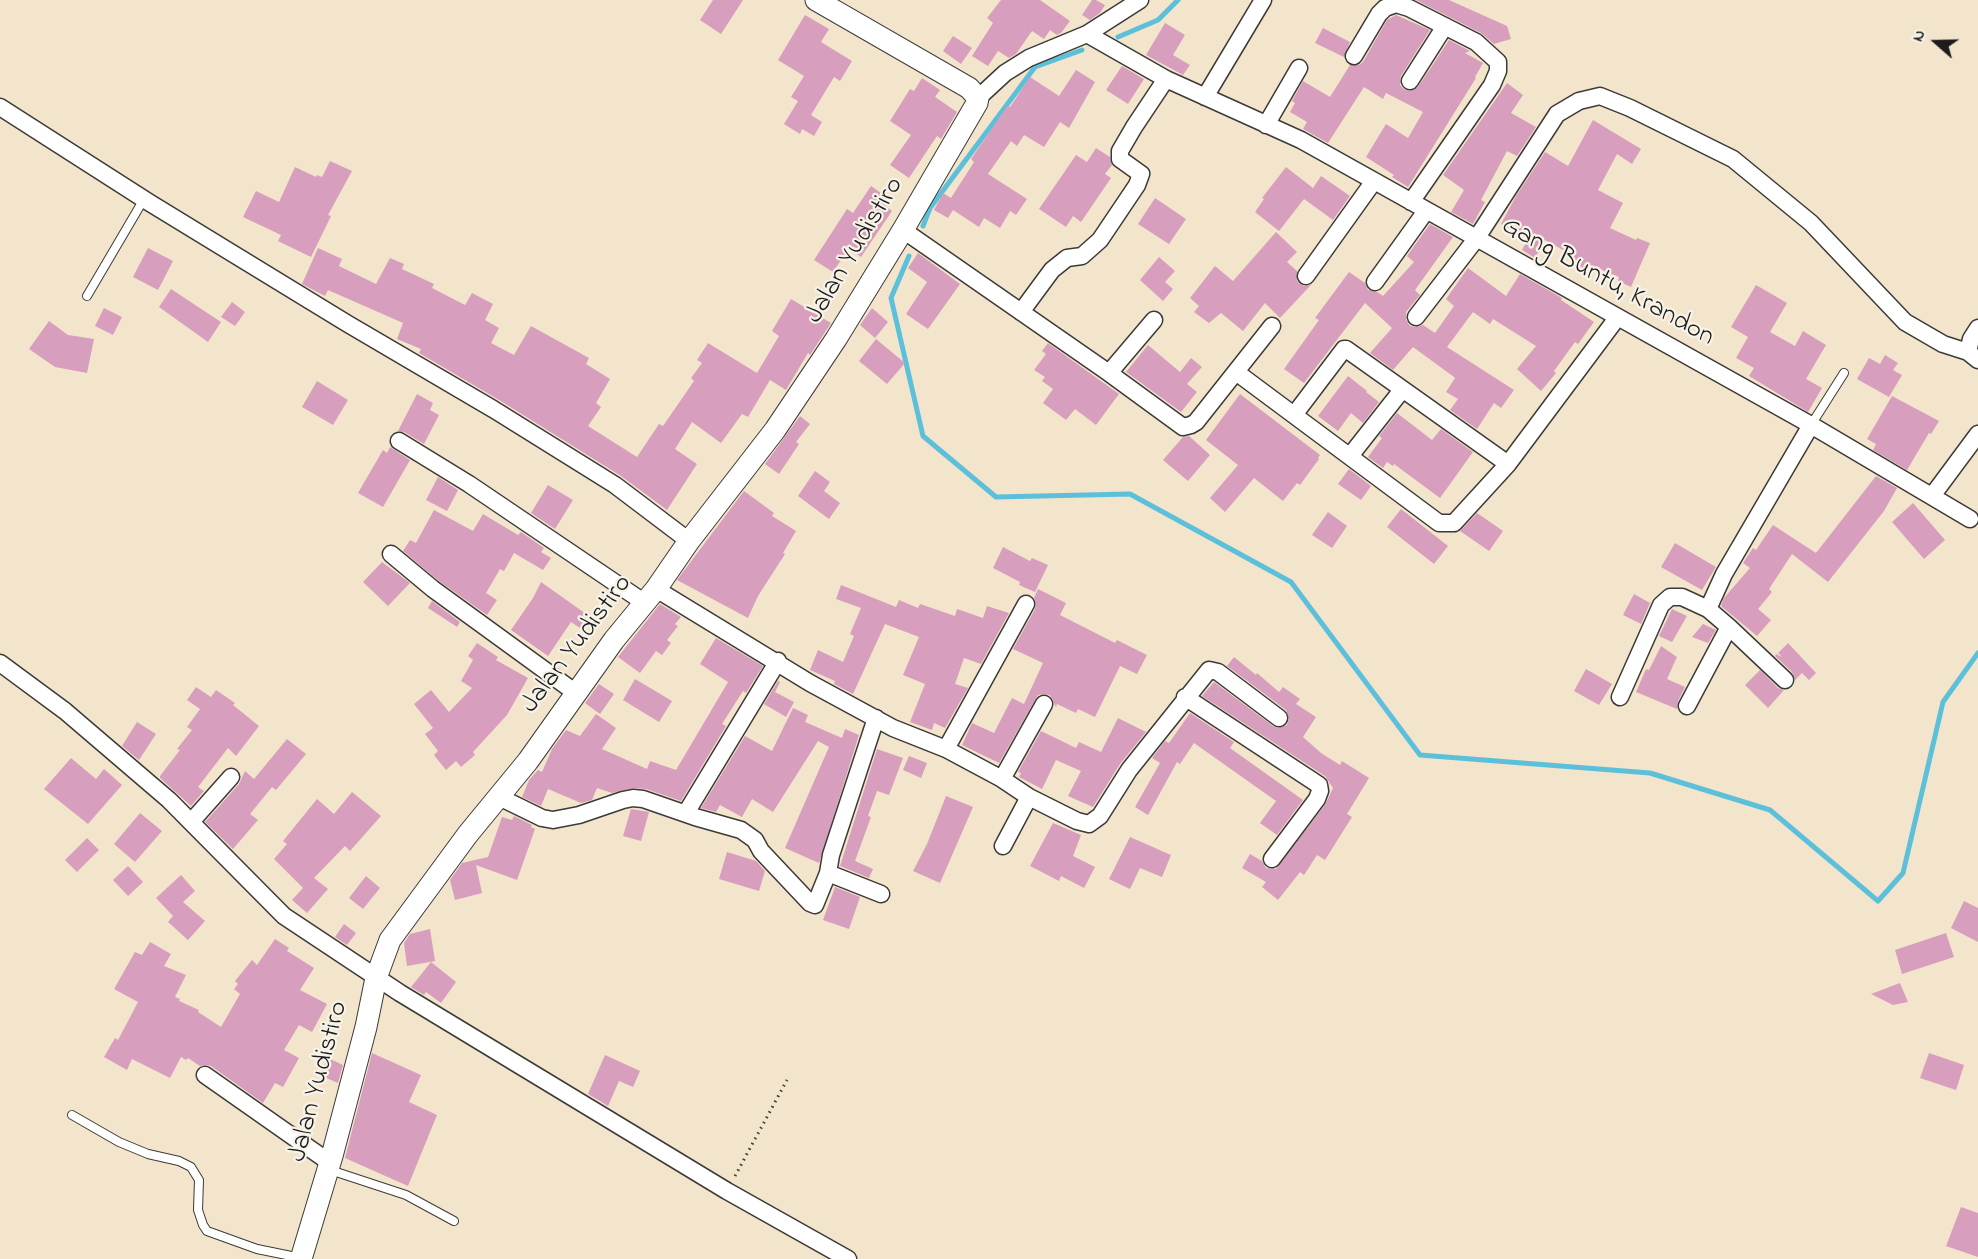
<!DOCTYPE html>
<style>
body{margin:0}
#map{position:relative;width:1978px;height:1259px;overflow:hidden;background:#f3e4cc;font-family:"Indie Flower",sans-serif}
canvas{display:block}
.north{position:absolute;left:1906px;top:12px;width:60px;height:60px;-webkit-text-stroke:4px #f7f3e8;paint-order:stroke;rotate:290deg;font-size:16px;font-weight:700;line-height:24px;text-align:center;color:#1c1c1c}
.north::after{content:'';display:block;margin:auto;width:21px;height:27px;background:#1c1c1c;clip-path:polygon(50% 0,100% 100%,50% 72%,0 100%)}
</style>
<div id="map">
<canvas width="1978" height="1259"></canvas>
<div class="north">N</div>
</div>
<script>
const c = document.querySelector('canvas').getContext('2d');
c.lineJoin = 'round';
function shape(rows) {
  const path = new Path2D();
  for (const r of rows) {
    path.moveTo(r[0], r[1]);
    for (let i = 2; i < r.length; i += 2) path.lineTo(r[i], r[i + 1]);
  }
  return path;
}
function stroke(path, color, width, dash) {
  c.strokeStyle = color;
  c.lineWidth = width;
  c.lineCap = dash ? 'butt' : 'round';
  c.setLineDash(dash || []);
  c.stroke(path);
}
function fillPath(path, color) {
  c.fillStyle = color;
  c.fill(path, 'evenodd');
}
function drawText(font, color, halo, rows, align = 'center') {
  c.font = font + ' "Indie Flower",sans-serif';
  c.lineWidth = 4.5;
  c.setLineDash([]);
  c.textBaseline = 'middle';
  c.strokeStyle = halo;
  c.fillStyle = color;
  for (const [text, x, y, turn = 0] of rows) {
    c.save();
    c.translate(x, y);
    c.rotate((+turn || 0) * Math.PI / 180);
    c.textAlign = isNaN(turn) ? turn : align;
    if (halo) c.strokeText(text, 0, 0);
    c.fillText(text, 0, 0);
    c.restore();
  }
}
stroke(shape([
 [1118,37,1158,20,1178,0],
 [923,226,930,208,1035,67,1082,50],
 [909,256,891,298,923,436,996,497,1130,494,1291,582,1420,755,1650,773,1770,810,1878,901,1903,873,1943,702,1978,653]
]), '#5cc0da', 5);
fillPath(shape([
 [713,0,743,0,721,34,700,20],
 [1001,0,1040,0,1070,21,1061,33,1057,35,1050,30,1044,39,1032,31,1016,54,1009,58,998,51,988,66,972,56,993,23,987,18],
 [1092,0,1096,0,1105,5,1100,13,1090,20,1082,15],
 [1416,0,1449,0,1507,26,1511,39,1494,44,1481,33],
 [805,15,829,29,821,42,852,61,840,81,834,77,811,115,822,122,814,136,802,129,800,134,784,124,798,101,791,97,804,76,778,60],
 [1396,15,1430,30,1401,76,1400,85,1405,90,1410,91,1418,87,1449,40,1470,51,1465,53,1483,63,1475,77,1476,78,1408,187,1392,177,1394,175,1366,157,1386,124,1408,138,1423,112,1386,93,1383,99,1364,87,1328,143,1303,129,1307,122,1290,112,1295,103,1292,101,1303,81,1330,97,1350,65,1359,65,1363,62,1387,20],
 [1165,23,1185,35,1173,55,1190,65,1183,75,1146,55],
 [1323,28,1350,42,1344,57,1315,43],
 [953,36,972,48,961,64,943,51],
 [1122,66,1144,79,1128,104,1106,90],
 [1076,70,1095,82,1069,128,1060,122,1044,147,1024,135,1017,146,1011,141,988,174,1027,199,1016,215,1010,211,1000,228,984,218,979,227,953,210,948,218,934,210,943,193,951,198,974,162,971,159,1008,105,1010,107,1030,77,1059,96],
 [922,78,940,90,935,97,957,112,941,139,937,136,909,178,890,165,911,135,890,121,910,89,914,91],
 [1507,83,1523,95,1511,113,1536,127,1517,156,1507,151,1481,200,1485,202,1473,224,1451,212,1464,190,1443,175],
 [1593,120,1641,149,1632,164,1617,154,1598,190,1623,203,1610,228,1636,240,1637,238,1650,243,1631,287,1618,281,1619,277,1590,265,1587,270,1571,262,1574,256,1545,240,1535,258,1522,250,1528,239,1501,224,1516,196,1545,152,1568,166],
 [1096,148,1110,157,1112,165,1105,174,1111,178,1081,222,1073,216,1066,227,1039,209,1076,155,1087,162],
 [330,161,352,171,328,215,331,216,311,257,278,241,281,235,243,217,256,191,279,202,295,167,316,177,317,175,322,177],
 [1286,167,1313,188,1321,176,1350,196,1333,220,1304,199,1279,231,1255,212,1264,199,1262,198],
 [871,186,891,200,886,206,892,211,861,257,849,248,833,272,814,260,847,209,853,213],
 [1155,198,1186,219,1169,244,1138,224],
 [1430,224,1453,237,1415,290,1420,295,1406,312,1406,320,1410,326,1415,327,1423,325,1435,333,1454,306,1446,299,1468,268,1506,296,1520,274,1562,298,1561,300,1594,322,1578,344,1575,342,1554,371,1556,373,1541,391,1517,369,1536,346,1493,319,1490,324,1473,312,1447,347,1514,390,1501,408,1494,403,1477,429,1450,410,1458,399,1446,392,1455,378,1454,377,1413,347,1393,370,1370,353,1392,328,1365,303,1304,383,1284,369,1319,320,1315,318,1349,272,1365,283,1368,290,1377,292,1383,296,1414,262,1407,256],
 [1276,232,1297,252,1287,262,1297,271,1297,281,1304,286,1311,285,1280,318,1265,303,1243,331,1221,313,1209,323,1194,312,1199,306,1190,298,1215,266,1233,281],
 [148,248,173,261,158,290,133,277],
 [318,248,342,259,339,266,376,284,390,258,404,264,402,269,434,284,432,288,465,305,472,293,493,304,485,320,499,328,491,343,514,355,531,326,589,358,586,364,610,379,596,403,601,407,588,426,637,457,659,424,663,426,694,381,691,378,702,363,697,360,708,343,757,373,779,336,772,331,791,299,831,323,810,355,808,353,786,390,770,380,748,417,742,414,721,443,692,422,675,449,697,464,667,510,621,476,499,400,419,353,421,349,397,339,403,323,328,290,325,296,302,284],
 [918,253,960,284,928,329,906,314,927,282,908,268],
 [1159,257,1175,271,1165,282,1173,289,1163,301,1140,280],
 [1756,285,1787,303,1770,332,1795,346,1803,331,1826,345,1806,379,1822,388,1808,412,1749,376,1754,368,1736,358,1748,337,1731,327],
 [171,289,221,322,208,342,159,307],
 [232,302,245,312,235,326,221,317],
 [104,308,122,317,113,335,95,326],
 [872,308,888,322,875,338,860,325],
 [49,321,68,335,94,339,87,373,55,367,29,349],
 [876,339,905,363,887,384,859,361],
 [1048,343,1119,394,1096,425,1075,409,1066,420,1043,403,1053,389,1042,381,1045,377,1034,370,1046,354,1042,351],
 [1148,345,1180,372,1191,358,1202,367,1187,384,1197,392,1181,412,1126,372],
 [1885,355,1898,363,1893,370,1902,375,1889,397,1857,379,1869,358,1880,364],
 [1348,376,1367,391,1366,392,1379,402,1363,423,1351,413,1338,431,1318,416],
 [317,381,348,400,333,425,302,407],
 [417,394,433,403,430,410,439,415,424,444,404,432,398,431],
 [1240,394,1320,455,1318,458,1319,459,1300,485,1297,483,1283,501,1254,478,1225,512,1210,498,1238,465,1206,440],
 [1892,396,1939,421,1931,434,1929,433,1907,470,1873,450,1876,444,1867,439],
 [1397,413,1432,440,1441,429,1473,452,1440,498,1394,464,1393,466,1387,462,1383,468,1368,457,1382,438,1379,436],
 [800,416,810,424,796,442,799,444,779,474,765,464],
 [1189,436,1210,455,1188,481,1163,460,1183,437],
 [390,447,410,460,383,507,358,493,383,450,387,453],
 [1349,469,1371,486,1361,500,1338,484],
 [815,471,830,482,824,491,840,503,829,519,798,496],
 [1876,476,1897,488,1884,511,1828,582,1792,554,1769,589,1772,592,1758,609,1771,620,1757,636,1721,606,1724,598,1750,568,1743,563,1753,548,1756,550,1773,525,1816,553],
 [438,477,458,490,447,511,426,500],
 [548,485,573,500,555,529,531,513],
 [744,491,774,513,772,516,796,531,783,553,785,554,758,596,748,618,677,580],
 [1913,503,1945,540,1924,559,1892,522],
 [1401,509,1448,546,1434,564,1387,527],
 [434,510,473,531,483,514,518,535,521,532,544,548,541,552,551,558,543,570,514,553,504,571,500,569,486,593,497,600,487,615,439,581,403,551,410,540,416,543],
 [1328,512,1347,526,1332,548,1312,535],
 [1477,513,1503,531,1489,551,1460,531],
 [1675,543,1716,567,1702,590,1661,567],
 [1003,547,1030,561,1032,558,1048,565,1035,592,1019,585,1020,582,993,568],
 [382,562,410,583,388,606,363,582],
 [541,582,589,616,580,628,571,622,548,656,511,630,533,598],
 [841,585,896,607,899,600,918,608,920,604,955,616,957,609,983,618,987,606,1009,613,981,664,964,658,955,684,968,688,945,728,934,723,932,730,910,722,925,684,903,675,919,637,885,624,853,694,834,684,835,681,810,670,818,650,843,662,854,636,850,634,861,608,836,599],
 [1038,589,1066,603,1060,615,1115,643,1117,640,1147,655,1137,674,1120,666,1095,717,1078,709,1076,713,1057,704,1056,707,1050,695,1043,694,1038,695,999,763,962,745,972,723,994,733,1012,698,1024,704,1043,663,1013,649,1035,609,1036,603,1034,598],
 [1634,594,1650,603,1641,624,1623,615],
 [432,601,460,622,457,627,428,608],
 [660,604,681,617,675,624,678,626,667,640,671,643,662,655,656,651,640,673,618,657],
 [1672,609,1687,616,1672,642,1659,636],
 [1703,624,1716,630,1708,643,1692,637],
 [716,638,763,666,746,693,743,691,722,724,726,726,681,801,646,789,634,788,612,793,597,788,592,800,581,803,548,789,541,806,522,797,529,780,538,770,542,772,552,749,566,730,580,736,596,714,616,728,602,749,647,769,650,761,676,770,728,682,700,664],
 [477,643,498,657,496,660,528,678,507,715,473,752,475,755,461,767,456,761,446,770,434,755,438,751,425,734,433,728,414,704,431,690,449,712,472,688,461,681,473,660,468,656],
 [1788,643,1816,673,1809,680,1802,673,1795,680,1792,672,1775,656,1776,654,1782,657,1778,653],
 [1661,646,1677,657,1667,679,1685,687,1678,701,1677,709,1636,692,1646,669,1649,670],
 [1234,657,1256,675,1257,673,1279,692,1283,687,1300,699,1296,704,1316,717,1303,737,1321,753,1340,765,1342,761,1369,778,1347,814,1352,817,1325,860,1317,855,1304,875,1300,872,1278,900,1262,887,1266,882,1242,868,1250,854,1262,861,1266,868,1276,869,1325,805,1333,788,1325,776,1202,696,1214,682,1273,726,1278,728,1287,725,1289,719,1286,710,1227,666],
 [1586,669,1612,684,1599,705,1574,691],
 [1760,670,1778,688,1784,690,1768,708,1745,685],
 [635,679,672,701,659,722,623,700],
 [778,681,780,682,775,692,794,702,786,717,764,704],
 [599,684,614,694,600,714,585,703],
 [196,687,211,697,216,690,235,703,233,705,259,726,236,756,228,748,198,787,204,791,191,806,160,778,160,776,180,750,177,749,192,730,187,727,200,709,187,700],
 [793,708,808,715,805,722,842,738,845,729,859,735,819,863,785,848,829,747,818,741,773,812,752,799,742,817,720,805,716,812,701,808,745,736,772,751],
 [1190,713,1234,742,1230,748,1303,800,1277,835,1260,823,1276,801,1194,743,1180,764,1177,762,1148,815,1135,807,1160,763,1152,758,1165,741,1169,743],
 [1118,718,1146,732,1120,764,1093,807,1068,796,1081,771,1056,760,1042,789,1019,777,1021,773,1018,772,1041,731,1076,748,1079,742,1101,752],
 [137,722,156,734,139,760,122,746],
 [287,739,306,754,276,790,272,787,250,814,258,820,233,849,205,822,239,784,245,771,254,779],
 [877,749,903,758,889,795,877,791,868,816,871,817,855,861,873,869,869,878,840,866],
 [909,756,927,763,921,778,903,770],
 [71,758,96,779,104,769,122,785,88,824,44,789],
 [352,792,381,816,350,851,345,846,314,878,328,889,307,913,292,900,303,888,274,859,287,844,283,841,317,799,334,814],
 [946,796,973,807,940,883,913,871,927,844],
 [631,809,649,812,641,841,623,836],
 [140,813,162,831,135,862,114,844],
 [514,816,532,825,531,827,535,829,517,880,476,865,482,893,455,900,450,880,462,863,488,857,502,817,512,820],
 [1053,823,1081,835,1073,856,1095,867,1084,888,1061,876,1059,881,1030,866],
 [1130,837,1171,855,1162,877,1140,868,1130,889,1109,879],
 [87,838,99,850,77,872,65,860],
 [727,852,756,861,765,871,759,891,719,879],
 [128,866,143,882,128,896,113,880],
 [181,875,195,891,183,902,205,921,188,940,168,922,173,916,156,898],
 [366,876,380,888,363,909,349,898],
 [835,887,860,897,849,929,823,920],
 [1964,901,1978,908,1978,942,1951,928],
 [344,924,356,933,347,945,335,937],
 [430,929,435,961,407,966,404,943,410,934],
 [1946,933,1954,957,1902,974,1895,950],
 [275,939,289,948,287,951,314,968,300,990,327,1004,312,1032,299,1025,284,1050,299,1058,283,1087,275,1083,263,1103,211,1066,205,1065,200,1066,188,1058,186,1060,181,1057,170,1078,132,1059,127,1070,104,1057,115,1038,118,1040,138,1002,114,989,135,952,142,955,150,942,171,954,164,966,186,975,175,997,180,999,179,1001,199,1010,198,1012,221,1027,240,994,234,989,238,984,235,981,252,960,257,965],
 [431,962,456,982,441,1003,426,992,424,995,411,987],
 [1900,983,1908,1002,1893,1005,1871,994],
 [372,1053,421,1075,409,1102,437,1115,408,1186,345,1158],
 [1929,1053,1964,1065,1956,1090,1920,1078],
 [605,1055,640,1071,633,1087,619,1081,608,1106,588,1094],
 [328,1058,343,1065,338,1083,319,1075],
 [1961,1207,1978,1213,1978,1257,1946,1246]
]), '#d79fbd');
const service = shape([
 [87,296,144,199],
 [1811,425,1844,373],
 [72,1115,119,1142,148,1154,179,1161,191,1167,199,1180,198,1210,203,1225,207,1231,257,1249,301,1258],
 [327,1169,406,1195,454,1221]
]);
const minor = shape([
 [1087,34,1166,79,1301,140,1811,425,1724,574,1708,609,1729,627,1687,706],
 [1354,56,1379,14,1385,8,1396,4,1409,8,1476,42,1498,62,1498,71,1492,85,1411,202],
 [1410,81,1445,26],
 [1205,97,1263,0],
 [978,98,1005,73,1029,58,1087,34,1140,0],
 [0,107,150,203,348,324,493,409,615,485,689,541],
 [1266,125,1299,68],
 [903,230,1109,373,1183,427,1191,425,1196,422,1272,326],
 [1306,276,1374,181],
 [1375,282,1426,211],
 [1021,312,1052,270,1067,258,1082,256,1100,240,1137,185,1141,174,1120,159,1120,151,1134,127,1166,79],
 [1416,317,1476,239,1557,114,1579,101,1600,96,1630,108,1733,159,1811,223,1905,322,1943,344,1968,352],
 [1978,328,1971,339,1968,352,1978,360],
 [1236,372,1439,523,1454,523,1508,464,1617,318],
 [1109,373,1154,320],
 [1294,415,1344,349,1346,349,1508,464],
 [1811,425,1970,519],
 [399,441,469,484,645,603],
 [1350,456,1402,390],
 [1932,496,1978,434],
 [391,554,433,589,576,693],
 [656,589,810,683,893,728,946,749,1002,779,1029,797,1077,821,1089,824,1100,816,1129,770,1209,670,1218,672,1279,718],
 [1729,627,1785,680],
 [0,663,65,711,169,800,284,916,400,993,727,1191,848,1259],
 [1185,697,1319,785,1320,791,1317,799,1272,859],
 [1620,697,1661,605,1670,597,1682,597,1708,609],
 [946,749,1026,604],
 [1002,779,1044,704],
 [499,797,542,818,553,820,579,815,623,800,633,798,643,799,695,817,741,830,755,840,761,851,810,903,815,905,828,873,831,855,876,718],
 [686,813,778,661],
 [191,822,231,777],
 [1003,846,1029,797],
 [828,873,881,894],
 [205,1075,329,1162]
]);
const tertiary = shape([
 [301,1259,332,1156,366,1027,376,978,390,940,468,834,528,761,614,640,656,589,689,541,775,430,836,339,903,230,977,103,978,98,969,88,816,0]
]);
stroke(service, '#3c3a36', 10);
stroke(minor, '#3c3a36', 19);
stroke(tertiary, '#3c3a36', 23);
stroke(shape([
 [735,1176,787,1080]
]), '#3c3a36', 3, [1.5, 4.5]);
stroke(service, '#fff', 8);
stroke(minor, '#fff', 16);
stroke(tertiary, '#fff', 21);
drawText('27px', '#1c1c1c', '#f7f3e8', [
 ["Jalan Yudistiro",856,251,-59],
 ["Gang Buntu, Krandon",1607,283,29],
 ["Jalan Yudistiro",578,645,-53],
 ["Jalan Yudistiro",320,1082,-75]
]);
</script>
